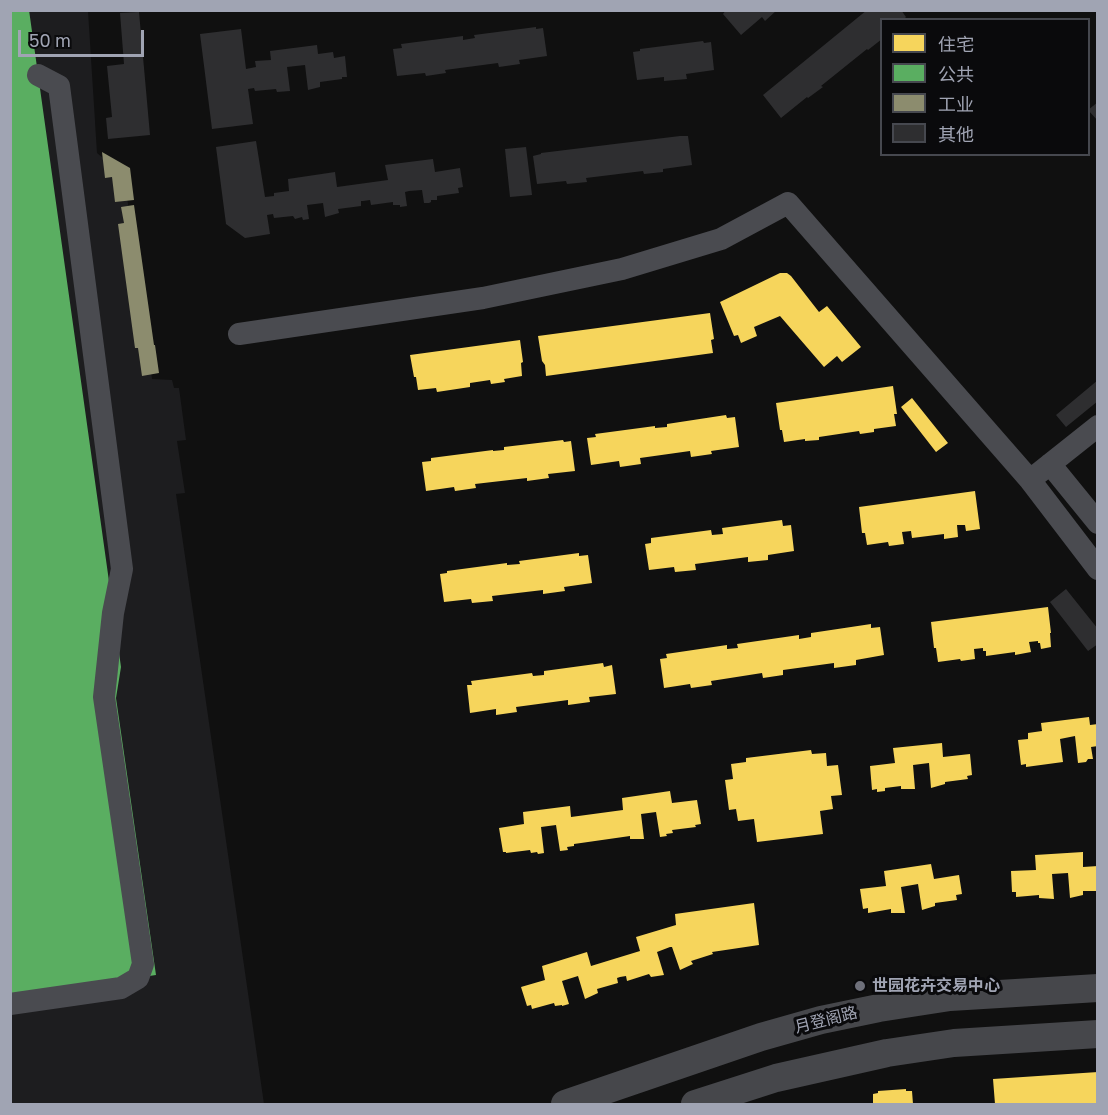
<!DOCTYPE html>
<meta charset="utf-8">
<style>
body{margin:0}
#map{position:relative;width:1108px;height:1115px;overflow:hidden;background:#101010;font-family:"Golos Text","Noto Sans SC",sans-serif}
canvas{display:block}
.frame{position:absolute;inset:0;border:12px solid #a0a4b3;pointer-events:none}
.legend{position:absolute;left:880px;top:18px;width:210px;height:138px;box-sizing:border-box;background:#0a0a0c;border:2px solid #46484f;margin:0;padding:8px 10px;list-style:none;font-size:18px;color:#a0a4b3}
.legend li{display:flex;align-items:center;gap:12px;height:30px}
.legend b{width:30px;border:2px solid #46484f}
.scale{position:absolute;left:18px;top:30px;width:126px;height:27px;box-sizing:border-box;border:3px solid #a0a4b3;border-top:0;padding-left:8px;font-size:18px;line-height:21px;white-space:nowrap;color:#a0a4b3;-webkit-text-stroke:4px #0a0a0c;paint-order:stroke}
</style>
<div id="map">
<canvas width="1108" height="1115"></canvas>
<div class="frame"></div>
<ul class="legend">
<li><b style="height:16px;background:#f6d55c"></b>住宅</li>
<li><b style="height:16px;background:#5aae61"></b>公共</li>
<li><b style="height:16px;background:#8c8c6e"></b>工业</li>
<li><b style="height:16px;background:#2e2e30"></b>其他</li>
</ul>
<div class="scale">50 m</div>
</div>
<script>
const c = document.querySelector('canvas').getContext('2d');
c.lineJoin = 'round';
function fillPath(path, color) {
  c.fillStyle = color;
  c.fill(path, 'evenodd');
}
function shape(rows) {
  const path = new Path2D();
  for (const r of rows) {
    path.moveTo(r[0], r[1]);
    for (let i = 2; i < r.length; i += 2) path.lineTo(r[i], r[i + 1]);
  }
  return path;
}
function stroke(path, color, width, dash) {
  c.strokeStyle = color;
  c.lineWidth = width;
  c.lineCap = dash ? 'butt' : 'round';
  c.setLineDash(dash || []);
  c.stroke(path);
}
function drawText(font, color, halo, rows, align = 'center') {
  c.font = font + ' "Golos Text","Noto Sans SC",sans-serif';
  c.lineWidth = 6;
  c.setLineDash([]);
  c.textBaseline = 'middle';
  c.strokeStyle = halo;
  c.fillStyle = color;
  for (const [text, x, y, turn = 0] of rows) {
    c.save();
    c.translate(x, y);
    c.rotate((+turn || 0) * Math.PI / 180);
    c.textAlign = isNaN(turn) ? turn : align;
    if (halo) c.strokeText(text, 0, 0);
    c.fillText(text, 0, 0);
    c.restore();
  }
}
fillPath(shape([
 [10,11,88,11,97,153,124,175,152,379,172,380,174,388,179,388,186,440,177,441,185,493,176,494,264,1104,11,1104]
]), '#1d1d1f');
fillPath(shape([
 [780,273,787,273,791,276,819,312,827,306,861,347,842,362,837,356,824,367,780,316,754,327,757,336,741,343,738,335,734,336,720,302],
 [710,313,714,339,711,340,713,353,546,376,545,365,542,361,538,336],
 [520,340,523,362,521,363,522,376,504,379,505,382,491,384,490,380,470,383,470,387,437,392,436,388,418,390,416,377,414,377,410,355],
 [893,386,897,414,894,414,896,426,874,429,874,432,860,434,859,431,819,437,819,440,805,441,805,439,784,442,782,430,780,430,776,403],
 [912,398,948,443,936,452,901,407],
 [726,415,727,418,735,417,739,447,711,451,712,454,691,457,690,451,640,458,641,464,620,467,619,461,591,465,587,438,596,437,595,434,655,426,655,428,667,427,667,424],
 [563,440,564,442,571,441,575,471,548,474,549,478,527,481,527,478,475,484,476,488,455,491,454,487,426,491,422,462,431,461,431,458,493,450,493,451,504,450,504,447],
 [975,491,980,529,966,531,965,525,957,525,958,537,944,539,944,534,912,538,911,531,902,532,904,544,889,546,888,542,867,545,865,533,862,533,859,507],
 [782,520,783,526,791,525,794,551,768,555,768,560,748,562,748,557,695,564,696,570,675,572,674,567,649,570,645,544,651,543,651,538,711,530,712,535,723,534,722,528],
 [579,553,579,556,588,555,592,583,564,587,565,591,543,594,543,590,492,596,493,601,472,603,471,599,444,602,440,574,447,573,447,571,507,563,507,565,520,564,519,561],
 [1048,607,1051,633,1050,633,1051,647,1041,649,1040,643,1038,643,1038,641,1029,642,1031,652,1015,655,1015,652,986,656,986,651,983,651,983,648,974,649,975,659,961,661,960,659,938,662,936,648,934,648,931,622],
 [871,624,871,628,880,627,884,655,856,660,856,665,834,668,834,663,783,670,783,675,763,678,762,673,711,681,712,685,691,688,690,684,664,688,660,659,667,658,666,654,727,645,727,649,738,648,737,644,799,635,799,639,811,637,811,633],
 [603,663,604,667,612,665,616,694,589,697,590,702,568,705,568,700,516,707,517,712,496,715,496,709,470,713,467,685,472,685,471,681,532,673,533,676,544,675,544,671],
 [1089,717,1090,725,1098,724,1098,746,1091,747,1093,759,1088,759,1086,762,1078,763,1075,736,1060,739,1063,762,1026,767,1026,764,1021,765,1018,740,1028,739,1028,733,1042,731,1041,723],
 [942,743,943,757,970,754,972,775,967,776,968,779,945,782,945,784,931,788,929,763,913,765,915,789,901,789,901,786,885,788,885,791,877,792,877,789,872,790,870,766,895,763,893,748],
 [811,750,812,754,826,753,827,766,838,765,842,795,831,796,833,809,820,811,823,834,757,842,754,819,738,821,736,809,729,810,725,780,733,779,731,764,746,762,746,758],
 [670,791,672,803,697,800,701,824,695,825,696,827,672,830,673,833,666,834,667,836,660,837,656,812,641,814,644,839,630,839,630,836,574,844,574,846,567,847,568,850,560,851,556,825,541,827,544,853,538,854,537,852,531,853,530,850,506,853,506,852,503,852,499,828,524,824,523,812,570,806,571,817,623,810,622,798],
 [1083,852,1083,867,1098,866,1098,891,1083,891,1083,895,1070,898,1068,873,1052,874,1054,899,1039,898,1039,895,1016,897,1016,892,1012,892,1011,871,1036,870,1035,855],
 [931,864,934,879,959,875,962,894,956,895,957,900,935,903,935,906,922,910,918,884,901,887,905,913,891,913,891,909,868,913,868,908,863,909,860,889,886,886,884,871],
 [754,903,759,945,712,952,713,954,691,961,693,964,680,970,672,947,670,947,657,952,664,975,651,977,649,974,627,981,626,976,620,977,617,978,618,983,597,989,598,993,585,999,578,976,562,981,569,1004,562,1006,562,1005,555,1006,554,1003,532,1009,531,1005,527,1006,521,987,545,980,542,966,587,952,591,966,640,951,636,937,676,925,675,914],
 [1098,1072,1098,1104,995,1104,993,1079],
 [906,1089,906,1091,912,1091,913,1104,873,1104,873,1094,878,1093,878,1091]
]), '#f6d55c');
fillPath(shape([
 [10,10,29,10,121,667,116,698,156,975,10,997]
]), '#5aae61');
fillPath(shape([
 [102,152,130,168,134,200,115,202,112,177,105,178],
 [134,205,154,345,155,345,159,373,142,376,138,348,135,348,118,224,124,223,121,207]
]), '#8c8c6e');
fillPath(shape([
 [726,10,777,10,765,21,762,17,741,35,723,14],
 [867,10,901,10,906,17,903,20,882,20,882,39,868,50,867,49,821,86,823,87,808,98,807,97,781,118,763,95],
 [139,12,150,135,108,139,106,118,112,117,107,66,124,64,120,13],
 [536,27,536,29,543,28,547,56,519,60,520,64,499,67,498,63,445,70,446,73,426,76,425,73,397,76,393,49,402,48,401,44,463,36,463,40,475,38,474,35],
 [241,29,246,69,256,67,255,61,271,60,270,51,317,45,318,54,333,52,334,58,345,56,347,77,342,77,342,79,320,82,320,87,308,90,305,65,287,67,290,91,277,92,276,89,255,91,254,88,248,89,253,124,212,129,200,34],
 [703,41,704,43,711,42,714,70,686,74,687,79,664,81,664,77,637,80,633,52,640,51,640,49],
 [1098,102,1098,121,1088,110],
 [680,136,688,136,692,165,663,169,663,172,644,174,643,171,586,178,587,182,567,184,566,181,537,184,533,156,541,154,541,153],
 [256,141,265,197,274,196,274,193,289,191,288,179,335,172,337,187,388,180,385,165,433,159,435,172,460,168,463,187,458,188,459,193,437,196,437,200,431,200,431,202,429,203,424,203,422,190,409,191,405,192,407,206,400,207,400,205,393,205,393,202,371,205,370,200,363,201,361,201,361,206,338,209,339,213,325,217,323,203,307,205,309,219,303,220,302,217,295,219,293,216,274,218,273,214,267,215,270,234,245,238,226,224,216,147],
 [526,147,532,195,510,197,505,149],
 [1098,380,1098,401,1066,427,1056,415],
 [1066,589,1098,629,1098,644,1088,651,1050,602]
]), '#2e2e30');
stroke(shape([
 [239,334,483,298,622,269,721,239,788,203,1030,480,1098,569],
 [1050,464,1098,523],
 [1030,480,1098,426],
 [10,1004,121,988,138,978,143,964,104,697,113,613,122,569,59,86,38,75]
]), '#4a4b50', 22);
stroke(shape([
 [565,1104,761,1037,821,1020,879,1008,950,997,1098,988],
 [695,1104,776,1078,887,1053,954,1043,1098,1034]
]), '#46474b', 28);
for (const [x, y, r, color] of [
 [860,986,6,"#6e707a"]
]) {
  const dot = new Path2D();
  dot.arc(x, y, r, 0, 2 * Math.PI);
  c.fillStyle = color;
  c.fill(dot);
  stroke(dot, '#0a0a0c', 2);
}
drawText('bold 16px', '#a0a4b3', '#0a0a0c', [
 ["世园花卉交易中心",872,986]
], 'left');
drawText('16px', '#a0a4b3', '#0a0a0c', [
 ["月登阁路",826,1020,-14]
]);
</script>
